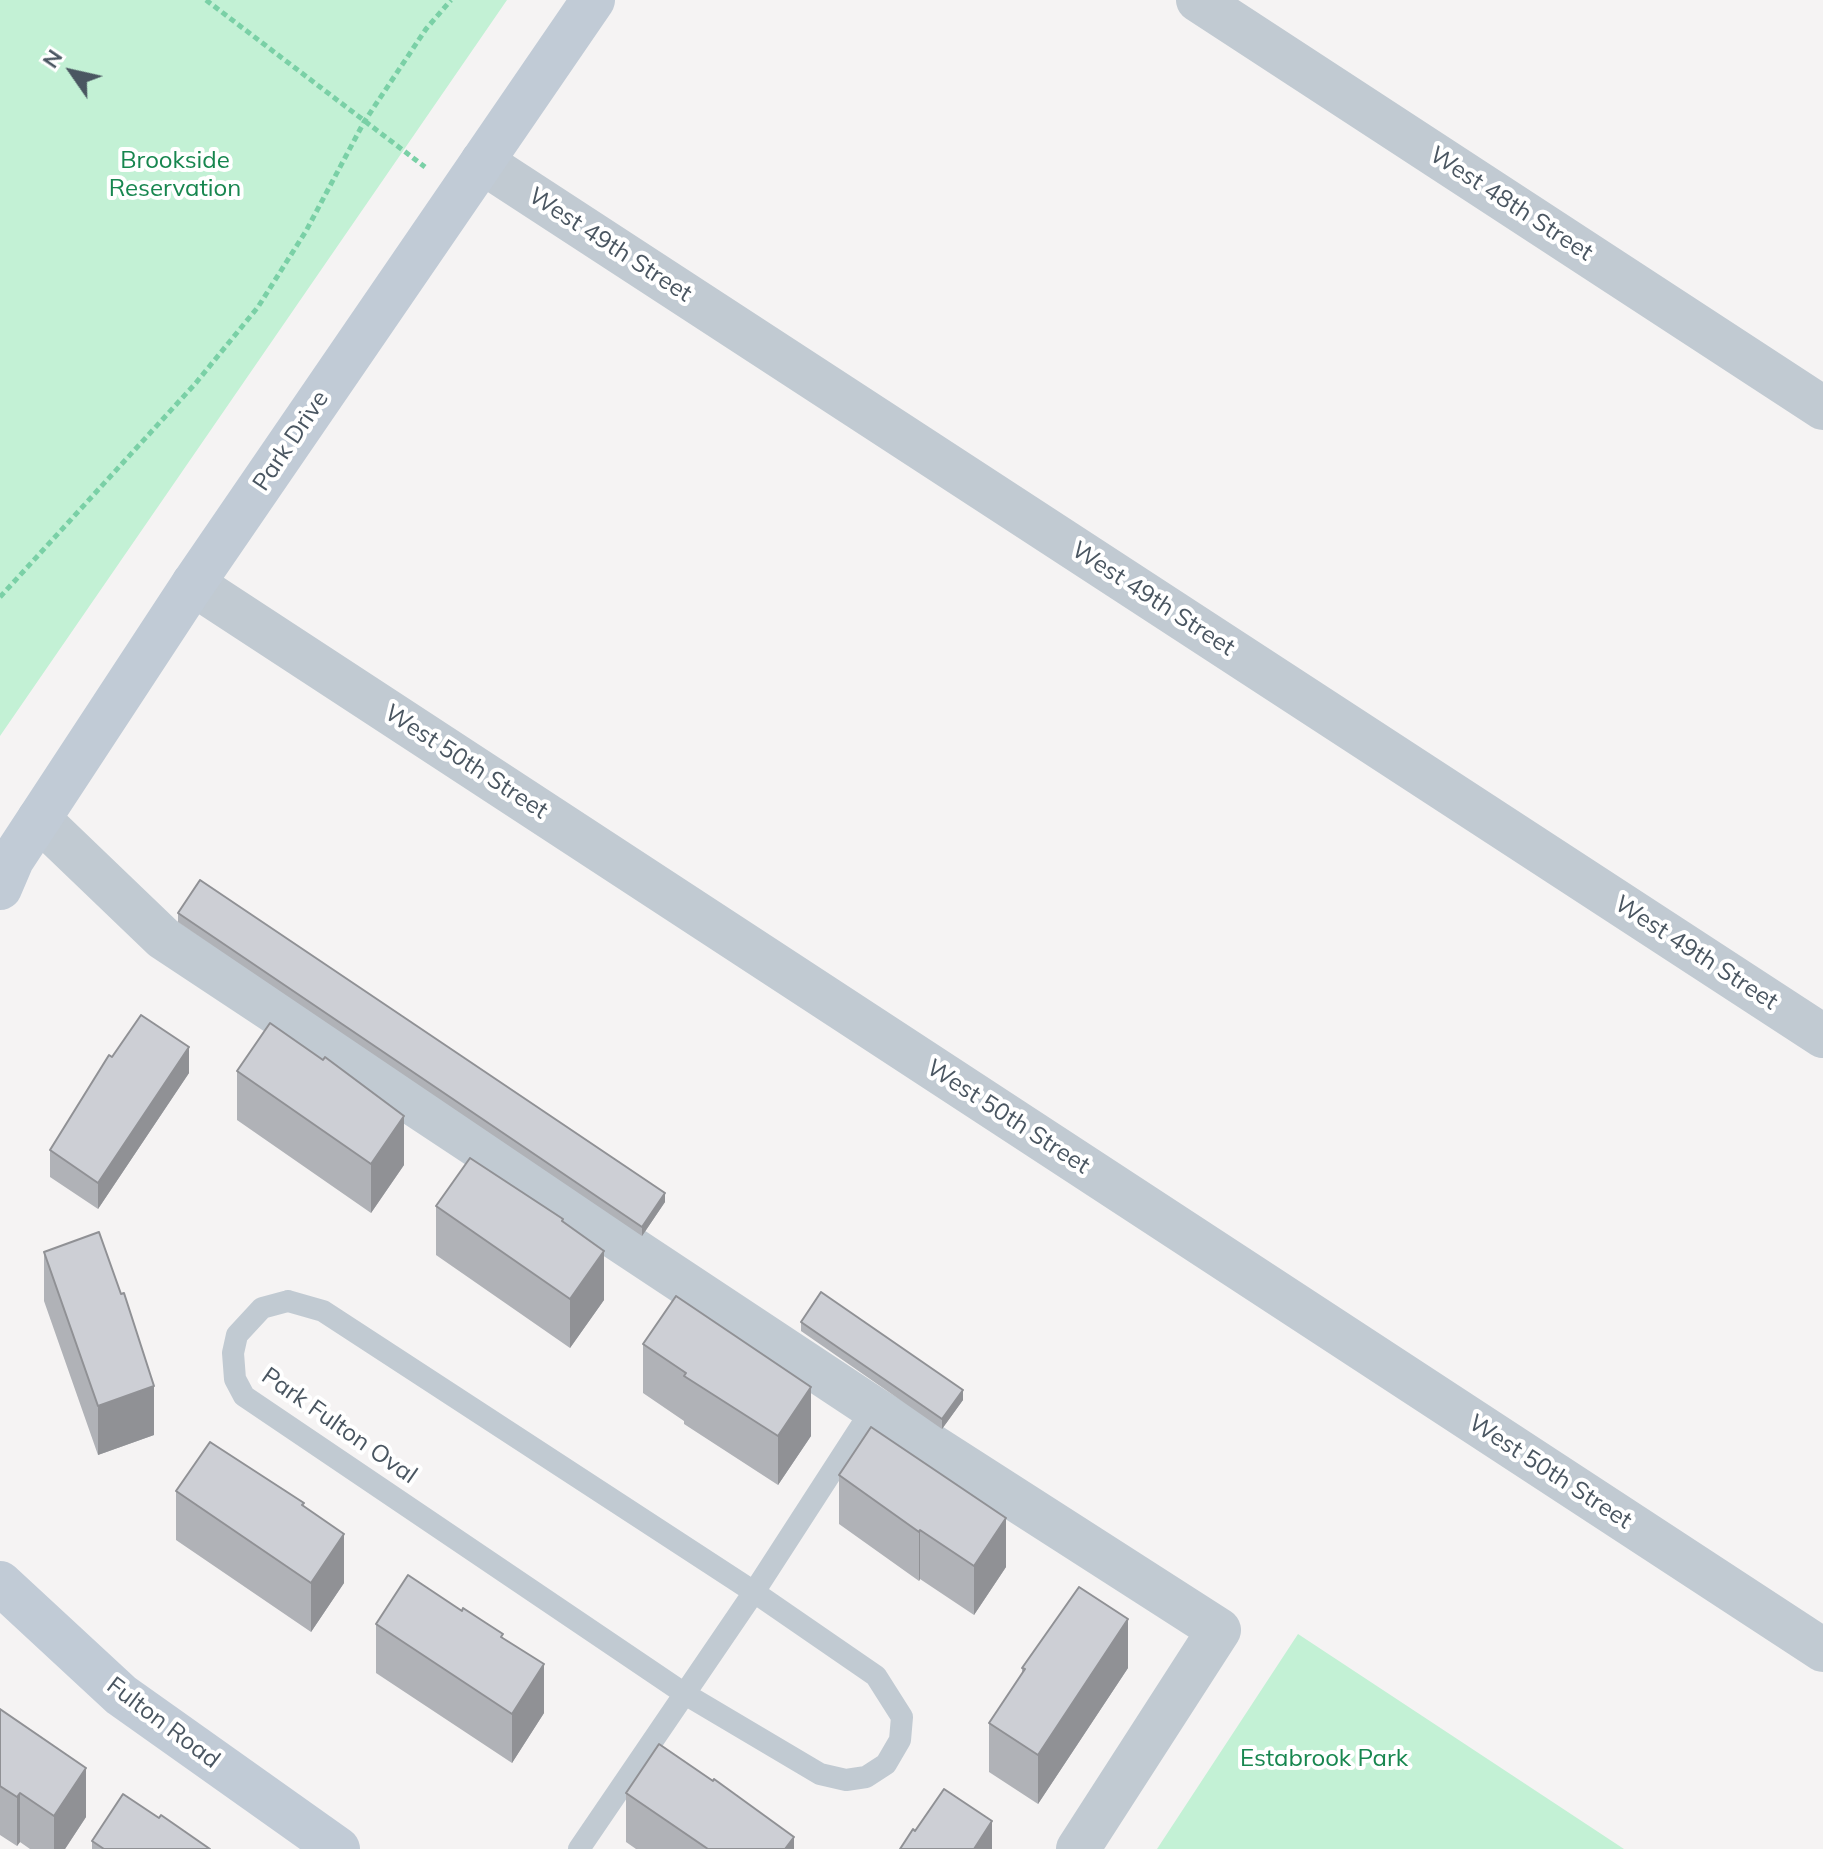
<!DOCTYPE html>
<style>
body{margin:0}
#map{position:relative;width:1823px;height:1849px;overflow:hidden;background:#f5f3f3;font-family:Mulish,sans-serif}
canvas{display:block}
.north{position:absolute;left:32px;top:32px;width:80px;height:80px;-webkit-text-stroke:6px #fff;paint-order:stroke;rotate:304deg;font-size:22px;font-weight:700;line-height:32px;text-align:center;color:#4a5661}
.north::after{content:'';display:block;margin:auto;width:28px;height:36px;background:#4a5661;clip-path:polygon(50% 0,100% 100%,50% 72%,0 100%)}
</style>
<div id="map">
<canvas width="1823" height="1849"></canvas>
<div class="north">N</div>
</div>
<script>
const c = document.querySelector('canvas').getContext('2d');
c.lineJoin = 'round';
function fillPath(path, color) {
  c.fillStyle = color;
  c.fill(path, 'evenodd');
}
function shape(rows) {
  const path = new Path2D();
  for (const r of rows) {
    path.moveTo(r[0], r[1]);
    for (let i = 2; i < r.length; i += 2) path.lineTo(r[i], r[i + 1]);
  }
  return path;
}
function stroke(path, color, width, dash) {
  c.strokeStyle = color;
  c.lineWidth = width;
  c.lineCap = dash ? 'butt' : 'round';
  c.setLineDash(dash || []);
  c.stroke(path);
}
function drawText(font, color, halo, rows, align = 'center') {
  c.font = font + ' Mulish,sans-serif';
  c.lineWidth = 8;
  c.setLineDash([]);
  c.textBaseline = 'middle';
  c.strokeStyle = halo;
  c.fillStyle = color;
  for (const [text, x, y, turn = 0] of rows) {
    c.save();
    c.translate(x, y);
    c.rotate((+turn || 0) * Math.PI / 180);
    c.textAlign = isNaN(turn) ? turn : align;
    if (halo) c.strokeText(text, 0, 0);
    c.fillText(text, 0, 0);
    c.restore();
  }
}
fillPath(shape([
 [0,0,507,0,0,736],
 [1298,1634,1624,1849,1157,1849]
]), '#c3f1d5');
stroke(shape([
 [206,0,425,167],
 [0,597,195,384,258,307,306,231,364,122,426,29,451,0]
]), '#7ad0a6', 5, [6, 4]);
stroke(shape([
 [288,1301,323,1311,754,1592,876,1676,902,1717,900,1740,886,1764,866,1777,846,1780,820,1774,685,1694,244,1396,235,1379,233,1353,237,1335,262,1308,288,1301],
 [579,1849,754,1592,873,1408]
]), '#c1cad2', 22);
stroke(shape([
 [1198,0,1823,408],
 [482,162,1823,1036],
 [193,584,1823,1650],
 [39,819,163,938,873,1408,1219,1630,1078,1849]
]), '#c1cad2', 44);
stroke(shape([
 [0,888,12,860,193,584,593,0],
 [0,1583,121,1695,338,1849]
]), '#c1cbd6', 44);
fillPath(shape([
 [178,913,665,1202,642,1236,178,922],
 [112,1057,189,1073,98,1209,50,1177,50,1150],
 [237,1071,404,1165,371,1213,237,1120],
 [436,1206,563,1222,604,1300,570,1348,436,1255],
 [44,1252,154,1435,98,1455,44,1301],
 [801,1322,963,1400,942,1429,801,1331],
 [643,1344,811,1436,778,1485,684,1424,684,1421,643,1393],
 [839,1475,1006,1567,974,1615,920,1579,919,1581,839,1524],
 [176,1491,304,1506,344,1583,311,1632,176,1540],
 [376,1624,503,1638,544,1713,512,1763,376,1673],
 [1022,1668,1128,1668,1038,1804,989,1772,989,1723,1022,1673],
 [0,1709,86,1817,65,1849,30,1849,20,1842,17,1846,0,1835],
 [626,1793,794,1849,636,1849,626,1842],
 [159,1818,210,1849,92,1849,92,1841]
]), '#b0b2b7');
fillPath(shape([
 [189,1047,189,1073,98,1209,98,1183],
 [404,1116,404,1165,371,1213,371,1164],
 [665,1193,665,1202,642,1236,642,1227],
 [604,1251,604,1300,570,1348,570,1299],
 [154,1386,154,1435,98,1455,98,1406],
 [811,1387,811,1436,778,1485,778,1436],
 [963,1390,963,1400,942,1429,942,1419],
 [1006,1518,1006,1567,974,1615,974,1566],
 [920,1530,920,1579,919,1581,919,1532],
 [344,1534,344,1583,311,1632,311,1583],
 [1128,1619,1128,1668,1038,1804,1038,1755],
 [544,1664,544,1713,512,1763,512,1714],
 [86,1768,86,1817,65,1849,54,1849,54,1816],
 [20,1793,20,1842,17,1846,17,1797],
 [992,1821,992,1849,974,1849],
 [794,1837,794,1849,785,1849]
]), '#909195');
const building = shape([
 [200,880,665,1193,642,1227,178,913,200,880],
 [141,1015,189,1047,98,1183,50,1150,109,1055,112,1057,141,1015],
 [270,1023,323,1060,325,1057,404,1116,371,1164,237,1071,270,1023],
 [470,1158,563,1219,562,1221,604,1251,570,1299,436,1206,470,1158],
 [99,1232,121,1294,124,1293,154,1386,98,1406,44,1252,99,1232],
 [821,1292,963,1390,942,1419,801,1322,821,1292],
 [676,1296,811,1387,778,1436,684,1376,686,1373,643,1344,676,1296],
 [871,1427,1006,1518,974,1566,920,1530,919,1532,839,1475,871,1427],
 [210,1442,304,1503,302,1505,344,1534,311,1583,176,1491,210,1442],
 [408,1575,462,1611,463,1608,486,1623,503,1634,501,1637,544,1664,512,1714,376,1624,408,1575],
 [1079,1587,1128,1619,1038,1755,989,1723,1025,1669,1022,1668,1079,1587],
 [0,1709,86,1768,54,1816,20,1793,17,1797,0,1786,0,1709],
 [659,1744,713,1781,714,1779,794,1837,785,1849,708,1849,626,1793,659,1744],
 [944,1789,992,1821,974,1849,900,1849,913,1829,915,1831,944,1789],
 [123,1794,159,1818,161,1815,210,1849,104,1849,92,1841,123,1794]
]);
fillPath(building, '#cdcfd5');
stroke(building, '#909195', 2);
drawText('24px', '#17864f', '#fff', [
 ["Brookside",175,161],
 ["Reservation",175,189],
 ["Estabrook Park",1324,1759]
]);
drawText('24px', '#4a5661', '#fff', [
 ["West 48th Street",1511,204,33],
 ["West 49th Street",610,245,33],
 ["Park Drive",291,441,-56],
 ["West 49th Street",1153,599,33],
 ["West 50th Street",466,762,33],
 ["West 49th Street",1696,953,33],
 ["West 50th Street",1008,1117,33],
 ["Park Fulton Oval",339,1426,35],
 ["West 50th Street",1550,1472,33],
 ["Fulton Road",163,1723,37]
]);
</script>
